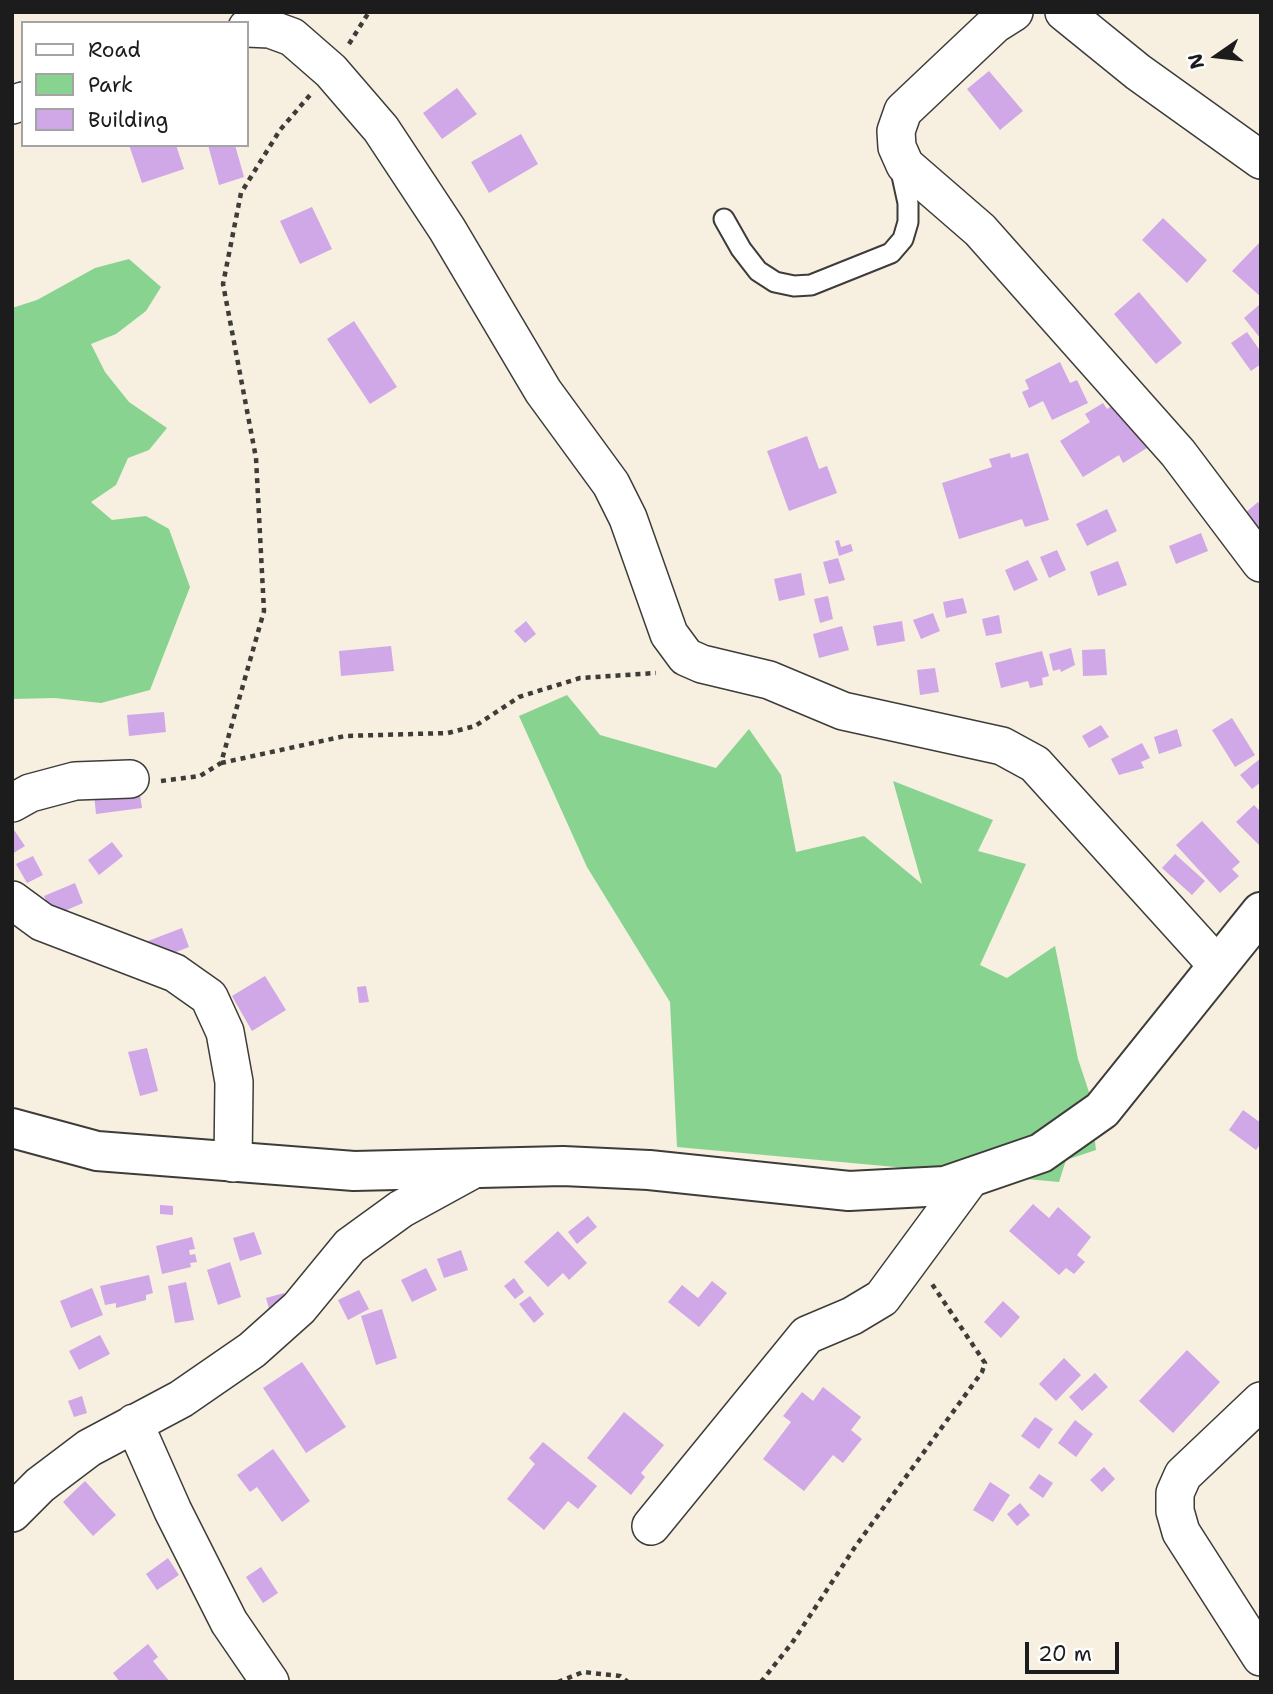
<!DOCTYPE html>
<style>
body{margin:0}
#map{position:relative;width:1273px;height:1694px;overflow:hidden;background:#f7efe0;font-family:"Shantell Sans",sans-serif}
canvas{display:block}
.frame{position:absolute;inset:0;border:14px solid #1c1c1c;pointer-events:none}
.legend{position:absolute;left:21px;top:21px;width:228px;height:126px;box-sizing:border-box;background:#fff;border:2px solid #a4a4a4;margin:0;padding:9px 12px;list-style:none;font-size:21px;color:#1c1c1c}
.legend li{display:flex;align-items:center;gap:14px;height:35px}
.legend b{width:35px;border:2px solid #a4a4a4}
.north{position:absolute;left:1182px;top:21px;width:70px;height:70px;-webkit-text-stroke:5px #fff;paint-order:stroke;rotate:256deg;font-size:19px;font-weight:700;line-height:28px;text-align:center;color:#1c1c1c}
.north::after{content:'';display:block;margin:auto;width:24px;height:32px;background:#1c1c1c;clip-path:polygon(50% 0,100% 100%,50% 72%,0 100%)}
.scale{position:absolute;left:1025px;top:1642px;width:94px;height:32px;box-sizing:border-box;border:4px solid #1c1c1c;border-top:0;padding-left:9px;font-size:21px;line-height:24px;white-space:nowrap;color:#1c1c1c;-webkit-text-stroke:5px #fff;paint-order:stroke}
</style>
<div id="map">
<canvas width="1273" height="1694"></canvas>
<div class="frame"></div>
<ul class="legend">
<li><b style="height:9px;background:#fff"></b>Road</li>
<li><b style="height:19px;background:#88d390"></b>Park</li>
<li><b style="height:19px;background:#d0a7e7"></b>Building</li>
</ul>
<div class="north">N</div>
<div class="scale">20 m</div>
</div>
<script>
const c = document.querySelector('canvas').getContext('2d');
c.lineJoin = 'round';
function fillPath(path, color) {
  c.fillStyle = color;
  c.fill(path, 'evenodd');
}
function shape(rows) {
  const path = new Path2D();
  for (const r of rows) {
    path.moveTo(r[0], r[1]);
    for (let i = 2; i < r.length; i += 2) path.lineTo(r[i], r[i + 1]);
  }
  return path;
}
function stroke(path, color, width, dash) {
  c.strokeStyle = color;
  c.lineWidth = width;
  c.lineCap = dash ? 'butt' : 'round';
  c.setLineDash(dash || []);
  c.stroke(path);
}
fillPath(shape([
 [129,259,161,287,146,311,116,334,91,344,105,372,129,402,167,428,149,450,128,458,116,485,91,502,112,520,146,516,169,529,190,587,150,690,101,703,55,698,12,699,12,308,37,300,95,268],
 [567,695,600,735,716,768,749,729,781,775,796,852,864,836,922,884,893,781,993,820,978,851,1026,864,980,965,1007,978,1055,946,1078,1059,1089,1092,1096,1150,1066,1160,1059,1182,677,1147,670,1002,587,867,519,716]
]), '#88d390');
fillPath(shape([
 [989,71,1023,111,1000,130,967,89],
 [457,88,477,114,442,139,423,113],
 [521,134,538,164,489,193,471,162],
 [129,145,176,145,184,169,142,183],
 [208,145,235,145,244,177,219,185],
 [312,207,332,249,300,264,280,221],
 [1163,218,1207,260,1187,283,1142,240],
 [1261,241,1261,297,1232,271],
 [1139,292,1182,343,1156,364,1114,314],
 [1259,305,1261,307,1261,339,1244,318],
 [354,321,397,387,370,404,327,339],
 [1247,332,1261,352,1261,364,1251,371,1231,343],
 [1060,362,1070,383,1077,380,1088,403,1052,420,1043,401,1029,408,1022,392,1029,389,1025,380],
 [1119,402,1147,448,1123,463,1119,455,1083,477,1060,441,1090,422,1085,414,1103,403,1107,409],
 [807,436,819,469,827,466,837,493,789,511,767,451],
 [1010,453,1011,458,1028,453,1049,520,1025,527,1022,519,959,539,942,483,992,467,989,459],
 [1258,502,1261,506,1261,535,1244,514],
 [1107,509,1117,531,1087,546,1076,524],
 [1201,533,1208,551,1176,564,1169,546],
 [839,540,841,547,851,544,853,551,839,556,835,541],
 [1057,550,1066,570,1049,578,1040,557],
 [838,558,845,580,829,584,823,562],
 [1028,560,1038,580,1014,591,1005,570],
 [1118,561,1127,585,1098,596,1090,572],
 [801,573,805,595,779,601,774,579],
 [828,596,833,619,820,623,814,599],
 [963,598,967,613,946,618,943,602],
 [933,613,940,631,921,639,913,620],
 [999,615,1002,633,986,636,982,619],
 [526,621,536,634,525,643,514,631],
 [902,621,905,641,877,646,873,626],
 [842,626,849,650,819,658,813,634],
 [391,646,394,671,341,676,339,651],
 [1071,648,1075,665,1061,672,1060,669,1053,671,1049,654],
 [1105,649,1107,675,1083,676,1082,650],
 [1042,651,1049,676,1042,678,1043,685,1030,688,1028,681,1001,688,995,663],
 [935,668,939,692,920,695,917,670],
 [164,712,166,732,129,736,127,715],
 [1232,718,1255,755,1235,767,1212,730],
 [1101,725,1109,737,1089,748,1082,736],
 [1177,729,1182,746,1159,754,1154,737],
 [1142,743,1150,758,1141,762,1144,768,1119,775,1111,759],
 [1261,758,1261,782,1252,789,1240,775],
 [139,788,142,808,96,814,94,794],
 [1254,805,1261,812,1261,847,1236,822],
 [1202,821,1240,862,1232,869,1239,876,1220,893,1176,845],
 [12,827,25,846,12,854],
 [112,842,123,856,99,875,88,860],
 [1175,854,1205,881,1192,895,1162,868],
 [33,856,43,875,27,883,16,864],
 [75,883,83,903,53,916,44,896],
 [182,928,189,947,155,960,148,941],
 [265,976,286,1010,252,1031,232,996],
 [366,986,369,1002,359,1003,357,987],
 [147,1048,158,1091,140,1096,128,1052],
 [1243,1110,1261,1123,1261,1143,1256,1150,1229,1130],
 [1033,1204,1049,1218,1058,1207,1091,1237,1077,1255,1085,1262,1074,1274,1066,1268,1059,1275,1009,1231],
 [160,1205,173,1206,173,1215,160,1214],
 [588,1216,597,1227,577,1244,568,1232],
 [558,1231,587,1263,569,1280,563,1273,548,1287,524,1262],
 [254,1232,262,1254,240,1261,233,1238],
 [192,1237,195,1249,189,1250,190,1255,195,1254,197,1262,190,1263,191,1267,162,1274,156,1246],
 [461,1250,468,1270,444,1278,437,1259],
 [230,1262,241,1297,218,1305,207,1270],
 [426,1268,437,1290,412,1302,401,1280],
 [149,1275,153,1293,146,1295,146,1300,116,1308,116,1303,105,1305,100,1286],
 [514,1278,524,1292,515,1299,504,1286],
 [712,1281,727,1293,699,1327,668,1302,682,1285,698,1298],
 [186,1282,194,1320,175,1323,168,1286],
 [92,1288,103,1315,71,1328,60,1301],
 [359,1290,369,1309,348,1320,338,1300],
 [284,1293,287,1300,275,1304,277,1310,270,1312,266,1298],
 [530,1296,544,1314,534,1323,519,1304],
 [1003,1301,1020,1317,1001,1338,984,1322],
 [382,1309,397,1358,376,1365,361,1316],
 [100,1335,110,1354,79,1370,69,1351],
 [1187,1350,1220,1382,1173,1433,1139,1401],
 [1064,1358,1081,1375,1056,1401,1039,1384],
 [302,1362,346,1427,306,1453,263,1388],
 [1095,1373,1108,1387,1082,1411,1069,1397],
 [823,1387,861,1417,851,1430,862,1439,843,1463,833,1455,804,1491,763,1459,791,1422,783,1416,802,1392,813,1401],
 [82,1396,87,1413,74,1417,68,1401],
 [624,1412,664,1445,641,1473,645,1477,631,1495,587,1458],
 [1035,1417,1053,1429,1039,1449,1021,1436],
 [1075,1420,1093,1434,1076,1457,1058,1443],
 [543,1442,597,1486,578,1509,568,1501,544,1530,507,1499,535,1464,529,1458],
 [273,1449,310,1501,282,1522,257,1487,250,1492,237,1475],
 [1104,1467,1115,1479,1102,1492,1090,1480],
 [1039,1474,1053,1483,1043,1498,1029,1488],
 [85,1481,116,1515,93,1536,63,1502],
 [990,1482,1010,1495,993,1522,973,1510],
 [1020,1503,1030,1515,1017,1526,1007,1514],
 [168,1558,179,1575,157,1590,146,1574],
 [261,1567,278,1593,263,1603,246,1577],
 [148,1644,158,1657,153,1661,170,1682,120,1682,113,1673]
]), '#d0a7e7');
const service = shape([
 [724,219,741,249,758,271,775,282,794,286,811,285,891,253,903,239,908,222,908,203,899,162]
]);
const minor = shape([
 [1014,12,995,24,903,111,896,131,897,147,905,165,980,230,1178,453,1261,563],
 [1064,12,1138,72,1261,160],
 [247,28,270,29,292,37,331,71,381,129,447,229,543,391,611,484,628,518,669,634,686,657,702,664,769,680,843,711,1002,746,1035,764,1217,965],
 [12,105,23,101],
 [12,803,30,793,75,781,130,779],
 [12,900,42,922,175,973,209,997,225,1032,234,1082,233,1163],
 [1261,1401,1183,1475,1175,1493,1175,1511,1181,1532,1261,1657],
 [134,1423,173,1511,229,1622,270,1682],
 [12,1513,40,1485,89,1448,181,1399,252,1350,299,1308,350,1246,401,1209,474,1169],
 [651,1526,807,1335,852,1316,882,1298,969,1180]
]);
const tertiary = shape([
 [12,1128,97,1151,354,1171,563,1166,649,1170,849,1191,945,1186,1041,1153,1102,1110,1261,912]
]);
stroke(service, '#3d3c39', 23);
stroke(minor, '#3d3c39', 40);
stroke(tertiary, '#3d3c39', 42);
stroke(shape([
 [349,44,369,12],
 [221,763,345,736,448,733,475,726,519,697,580,678,656,673],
 [161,781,200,776,221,763,264,611,256,458,223,284,241,193,280,130,310,95],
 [558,1682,583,1672,620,1676,628,1682],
 [761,1682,792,1643,855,1547,982,1372,985,1363,932,1284]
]), '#3d3c39', 4.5, [5, 5]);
stroke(service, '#fff', 19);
stroke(minor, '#fff', 37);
stroke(tertiary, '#fff', 38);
</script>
